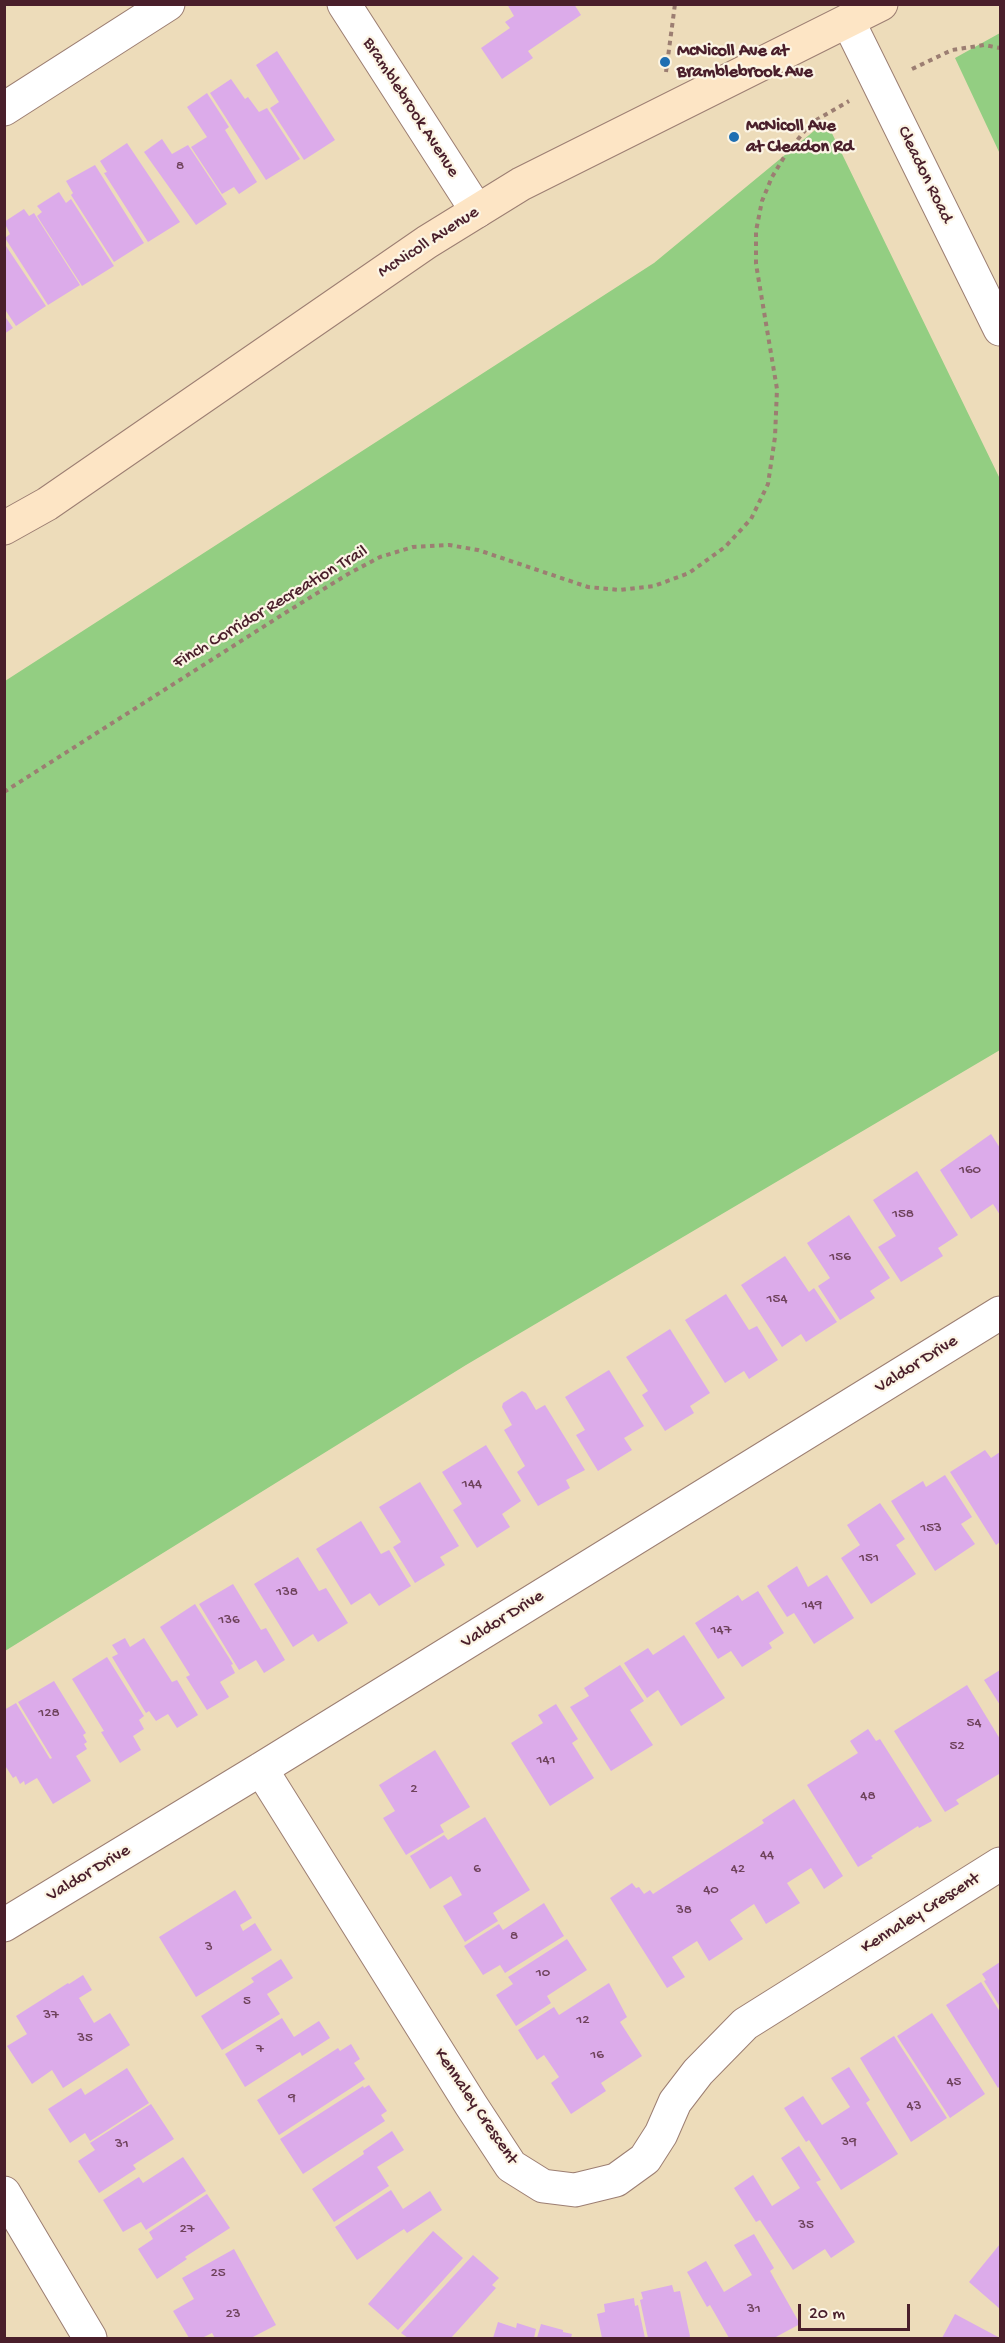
<!DOCTYPE html>
<style>
body{margin:0}
#map{position:relative;width:1005px;height:2343px;overflow:hidden;background:#eddcba;font-family:"Gochi Hand",sans-serif}
canvas{display:block}
.frame{position:absolute;inset:0;border:6px solid #4a1f2b;pointer-events:none}
.scale{position:absolute;left:798px;top:2304px;width:112px;height:27px;box-sizing:border-box;border:3px solid #4a1f2b;border-top:0;padding-left:8px;font-size:18px;line-height:21px;white-space:nowrap;color:#4a1f2b;-webkit-text-stroke:4px #fcf5e5;paint-order:stroke}
</style>
<div id="map">
<canvas width="1005" height="2343"></canvas>
<div class="frame"></div>
<div class="scale">20 m</div>
</div>
<script>
const c = document.querySelector('canvas').getContext('2d');
c.lineJoin = 'round';
function fillPath(path, color) {
  c.fillStyle = color;
  c.fill(path, 'evenodd');
}
function shape(rows) {
  const path = new Path2D();
  for (const r of rows) {
    path.moveTo(r[0], r[1]);
    for (let i = 2; i < r.length; i += 2) path.lineTo(r[i], r[i + 1]);
  }
  return path;
}
function stroke(path, color, width, dash) {
  c.strokeStyle = color;
  c.lineWidth = width;
  c.lineCap = dash ? 'butt' : 'round';
  c.setLineDash(dash || []);
  c.stroke(path);
}
function drawText(font, color, halo, rows, align = 'center') {
  c.font = font + ' "Gochi Hand",sans-serif';
  c.lineWidth = 4.5;
  c.setLineDash([]);
  c.textBaseline = 'middle';
  c.strokeStyle = halo;
  c.fillStyle = color;
  for (const [text, x, y, turn = 0] of rows) {
    c.save();
    c.translate(x, y);
    c.rotate((+turn || 0) * Math.PI / 180);
    c.textAlign = isNaN(turn) ? turn : align;
    if (halo) c.strokeText(text, 0, 0);
    c.fillText(text, 0, 0);
    c.restore();
  }
}
fillPath(shape([
 [1000,33,1000,154,955,58],
 [826,121,1000,479,1000,1050,466,1365,5,1651,5,681,654,263]
]), '#93ce82');
fillPath(shape([
 [507,4,574,4,581,15,528,51,533,58,502,79,481,48,510,28,505,22,514,16],
 [277,51,335,140,304,160,270,108,279,102,256,65],
 [231,79,245,99,248,97,259,112,267,108,300,159,266,180,210,93],
 [207,93,229,127,225,130,257,182,239,194,234,187,222,194,191,147,207,137,187,107],
 [162,139,172,154,188,145,227,204,196,225,144,152],
 [127,143,180,222,148,242,104,173,107,172,100,161],
 [95,165,144,243,114,262,71,195,73,193,66,181],
 [59,192,66,203,71,199,114,266,82,286,37,216,42,212,37,206],
 [24,209,29,216,34,213,80,285,48,305,5,238,10,234,4,222],
 [4,243,46,306,16,326,4,308],
 [4,315,13,328,4,334],
 [991,1134,1000,1148,1000,1215,993,1204,971,1219,940,1170],
 [917,1171,958,1235,938,1248,943,1256,901,1282,878,1247,896,1236,873,1200],
 [849,1215,890,1278,870,1291,875,1298,840,1320,818,1286,830,1278,807,1243],
 [785,1256,809,1292,814,1288,837,1322,806,1342,801,1334,782,1347,741,1285],
 [726,1294,749,1330,757,1326,778,1360,749,1379,744,1371,725,1383,685,1320],
 [670,1329,710,1393,690,1406,694,1413,665,1431,642,1395,648,1391,626,1357],
 [609,1370,644,1426,624,1438,632,1450,598,1471,576,1435,585,1430,565,1397],
 [522,1391,526,1393,536,1410,545,1405,585,1470,566,1480,570,1488,538,1506,517,1472,525,1466,504,1430,512,1425,502,1407,503,1403],
 [486,1445,521,1501,502,1514,510,1527,477,1548,453,1510,462,1504,442,1472],
 [985,1450,991,1458,1000,1452,1000,1542,996,1545,950,1472],
 [945,1475,972,1517,961,1524,975,1544,935,1571,891,1501,923,1481,926,1487],
 [420,1482,459,1546,440,1557,445,1565,415,1583,393,1547,401,1542,379,1507],
 [880,1503,905,1539,896,1545,916,1574,871,1604,841,1558,860,1545,847,1525],
 [361,1521,381,1554,389,1550,411,1586,379,1606,370,1593,351,1605,316,1549],
 [298,1557,319,1591,326,1588,348,1623,318,1642,313,1634,293,1647,254,1584],
 [797,1566,808,1587,827,1575,854,1618,814,1644,794,1613,787,1617,767,1586],
 [233,1584,261,1630,266,1628,285,1660,264,1673,256,1660,239,1670,199,1604],
 [758,1591,784,1633,769,1643,772,1648,742,1667,731,1651,718,1659,695,1623,738,1595,742,1601],
 [195,1604,233,1664,231,1665,235,1673,220,1682,229,1697,207,1710,186,1677,190,1675,160,1627],
 [684,1635,725,1698,681,1726,658,1690,647,1698,624,1663,648,1648,653,1655],
 [125,1638,130,1647,144,1638,172,1682,177,1680,198,1715,177,1728,168,1714,156,1721,149,1711,146,1713,112,1657,118,1654,112,1645],
 [107,1657,144,1716,139,1720,144,1729,133,1736,141,1750,120,1763,101,1732,104,1731,72,1679],
 [620,1665,644,1701,630,1710,653,1745,611,1771,570,1707,589,1696,584,1688],
 [1000,1670,1000,1705,984,1680],
 [54,1681,86,1733,83,1735,87,1742,84,1744,87,1749,76,1756,91,1781,53,1804,37,1778,25,1785,24,1781,20,1784,16,1776,13,1778,4,1764,4,1710,16,1703,50,1759,52,1758,18,1702],
 [967,1685,1000,1739,1000,1776,999,1774,956,1800,959,1804,945,1812,894,1731],
 [556,1704,578,1739,572,1743,594,1778,550,1806,511,1743,543,1723,538,1715],
 [868,1729,876,1741,880,1739,932,1821,919,1828,918,1826,871,1856,873,1858,858,1867,807,1785,858,1753,850,1741],
 [435,1750,470,1807,440,1825,444,1832,406,1855,383,1818,395,1811,379,1785],
 [794,1799,843,1876,824,1889,811,1868,787,1883,800,1903,766,1924,754,1904,730,1920,743,1939,709,1961,697,1941,672,1957,685,1977,667,1988,610,1898,632,1883,636,1888,639,1887,644,1894,650,1890,653,1894,764,1823,762,1820],
 [485,1817,530,1890,493,1913,498,1921,465,1942,443,1906,462,1895,451,1876,430,1889,410,1856,444,1835,448,1840],
 [235,1890,252,1918,240,1925,243,1931,255,1923,272,1950,196,1997,159,1937],
 [544,1903,564,1936,505,1973,500,1965,483,1975,464,1946,499,1924,503,1930],
 [567,1939,587,1970,547,1996,551,2003,516,2026,496,1995,513,1984,508,1977],
 [281,1959,293,1978,267,1994,280,2014,222,2050,201,2016,254,1982,251,1978],
 [1000,1962,1000,2007,984,1981,986,1980,982,1974],
 [83,1975,92,1990,79,1998,94,2023,110,2013,130,2045,63,2088,52,2070,32,2084,7,2046,27,2034,16,2016,68,1983,69,1984],
 [981,1982,1000,2012,1000,2086,998,2088,946,2005],
 [609,1983,627,2017,620,2022,642,2056,601,2083,606,2091,571,2114,551,2083,559,2077,544,2055,537,2060,518,2030,554,2007,559,2015],
 [932,2013,985,2094,950,2118,897,2036],
 [282,2018,294,2037,319,2021,330,2038,302,2056,300,2052,245,2087,225,2054],
 [894,2036,947,2118,911,2142,860,2058],
 [351,2044,360,2059,354,2063,365,2079,279,2135,257,2100,338,2048,340,2051],
 [849,2067,870,2100,866,2103,898,2154,841,2190,809,2140,806,2142,784,2108,803,2096,822,2125,850,2107,831,2078],
 [127,2068,149,2103,90,2141,85,2133,70,2143,48,2109,81,2088,85,2095],
 [369,2085,387,2111,381,2115,385,2121,303,2174,280,2139,363,2086,364,2088],
 [151,2104,174,2139,133,2165,136,2169,99,2193,78,2161,95,2150,90,2143],
 [392,2131,404,2150,377,2167,389,2186,334,2222,312,2189,364,2154,363,2151],
 [799,2146,821,2180,816,2182,855,2242,831,2258,825,2249,793,2270,760,2220,756,2222,734,2188,753,2175,772,2206,800,2188,781,2158],
 [183,2157,206,2191,146,2230,141,2222,123,2232,103,2200,139,2177,143,2183],
 [391,2190,403,2209,430,2191,442,2210,407,2233,404,2229,357,2260,335,2227],
 [207,2194,230,2228,185,2257,187,2259,157,2279,138,2249,153,2239,149,2232],
 [433,2231,463,2258,398,2330,368,2304],
 [754,2234,774,2268,770,2271,800,2324,774,2338,729,2338,710,2305,707,2307,687,2272,706,2261,724,2292,752,2275,734,2245],
 [1000,2244,1000,2309,969,2282],
 [234,2249,276,2325,251,2338,215,2338,212,2333,202,2338,189,2338,173,2311,194,2299,182,2278],
 [473,2255,499,2278,492,2285,496,2288,451,2338,408,2338,401,2333],
 [672,2285,674,2292,680,2291,690,2336,689,2338,648,2338,640,2300,643,2299,641,2292],
 [634,2298,635,2306,638,2305,645,2338,602,2338,597,2314,605,2312,604,2304],
 [955,2314,1000,2338,942,2338],
 [498,2322,516,2328,517,2323,536,2329,534,2338,493,2338],
 [541,2324,563,2330,563,2332,572,2334,571,2338,537,2338]
]), '#dcabea');
const minor = shape([
 [4,109,168,4],
 [261,1769,471,2105,511,2166,543,2186,575,2190,616,2180,645,2159,661,2134,675,2102,698,2072,745,2024,1000,1864],
 [4,1925,261,1769,1000,1313],
 [4,2193,90,2338]
]);
const tertiary = shape([
 [344,4,477,211],
 [848,21,1000,329]
]);
const secondary = shape([
 [4,528,47,504,427,242,521,184,881,4]
]);
stroke(minor, '#9c7e72', 35);
stroke(tertiary, '#9c7e72', 35);
stroke(secondary, '#9c7e72', 35);
stroke(shape([
 [912,69,952,50,984,45,1000,48],
 [666,72,675,4],
 [4,792,285,613,348,574,380,557,413,547,449,545,478,550,588,587,619,590,654,586,689,573,725,547,751,519,768,484,775,437,777,389,756,264,756,231,762,201,772,177,786,154,811,123,849,101]
]), '#9c7e72', 4, [4.5, 4.5]);
stroke(minor, '#fff', 33);
stroke(tertiary, '#fff', 33);
stroke(secondary, '#fde5c5', 33);
for (const [x, y, r, color] of [
 [665,62,6,"#1f6fb2"],
 [734,137,6,"#1f6fb2"]
]) {
  const dot = new Path2D();
  dot.arc(x, y, r, 0, 2 * Math.PI);
  c.fillStyle = color;
  c.fill(dot);
  stroke(dot, '#fcf5e5', 2);
}
drawText('15px', '#6e425b', null, [
 ["8",180,167],
 ["160",970,1171],
 ["158",903,1215],
 ["156",840,1258],
 ["154",777,1300],
 ["144",472,1485],
 ["153",931,1529],
 ["151",869,1559],
 ["138",287,1593],
 ["149",812,1606],
 ["136",229,1621],
 ["147",721,1631],
 ["128",49,1714],
 ["54",974,1724],
 ["52",957,1747],
 ["141",546,1761],
 ["2",414,1790],
 ["48",868,1797],
 ["44",767,1856],
 ["6",477,1870],
 ["42",738,1870],
 ["40",711,1891],
 ["38",684,1911],
 ["8",514,1937],
 ["3",209,1948],
 ["10",543,1974],
 ["5",247,2002],
 ["37",51,2016],
 ["12",583,2021],
 ["35",85,2039],
 ["7",260,2050],
 ["16",597,2056],
 ["45",954,2083],
 ["9",292,2099],
 ["43",914,2107],
 ["39",849,2143],
 ["31",122,2145],
 ["35",806,2226],
 ["27",187,2230],
 ["25",218,2274],
 ["31",754,2310],
 ["23",233,2315]
]);
drawText('bold 18px', '#4a1f2b', '#fcf5e5', [
 ["McNicoll Ave at",677,52],
 ["Bramblebrook Ave",677,73],
 ["McNicoll Ave",746,127],
 ["at Cleadon Rd",746,148]
], 'left');
drawText('18px', '#4a1f2b', '#fcf5e5', [
 ["Bramblebrook Avenue",410,108,57],
 ["Cleadon Road",924,175,64],
 ["McNicoll Avenue",429,243,-33],
 ["Finch Corridor Recreation Trail",271,608,-31],
 ["Valdor Drive",917,1365,-32],
 ["Valdor Drive",503,1620,-32],
 ["Valdor Drive",89,1874,-31],
 ["Kennaley Crescent",921,1914,-32],
 ["Kennaley Crescent",475,2107,56]
]);
</script>
